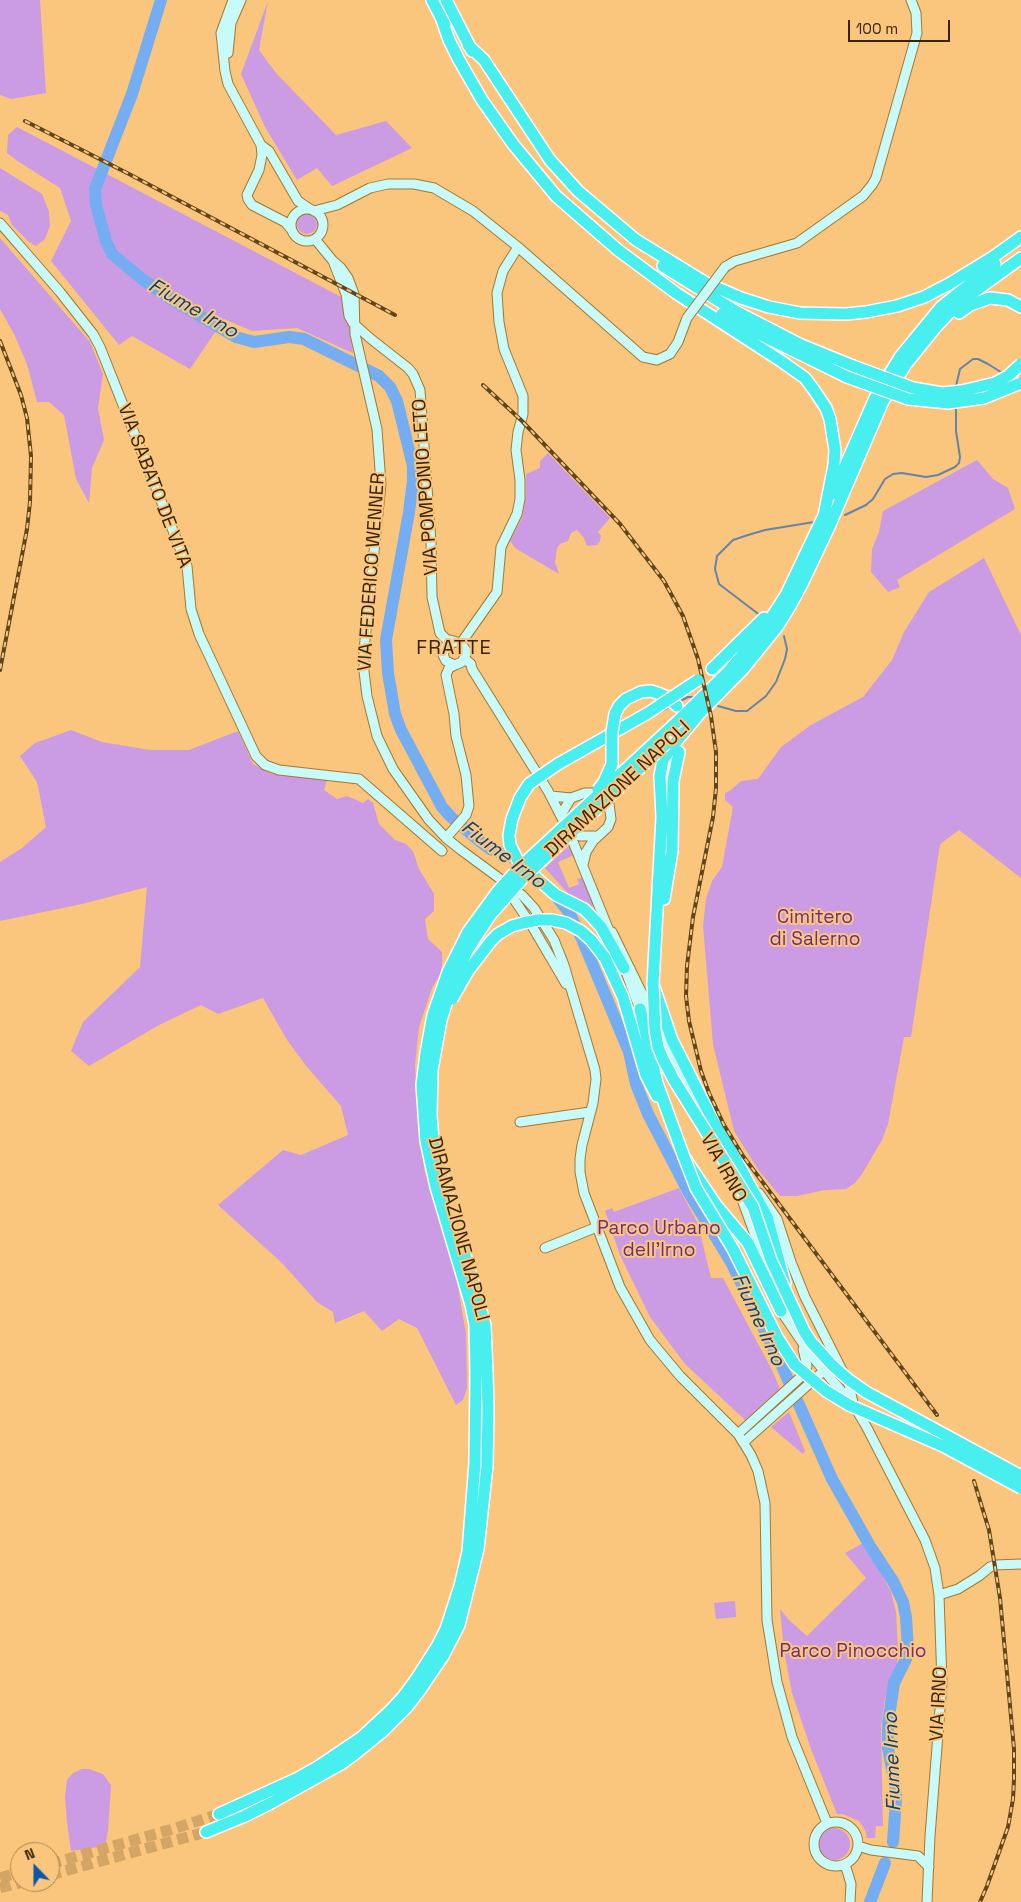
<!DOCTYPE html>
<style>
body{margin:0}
#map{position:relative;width:1021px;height:1902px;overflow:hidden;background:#fac67d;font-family:"Space Grotesk",sans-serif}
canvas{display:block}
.north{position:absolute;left:10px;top:1842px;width:50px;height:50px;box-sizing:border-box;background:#fac67d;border:1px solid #ac854d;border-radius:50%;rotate:338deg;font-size:14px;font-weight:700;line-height:20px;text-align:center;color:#382404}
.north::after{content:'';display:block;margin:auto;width:18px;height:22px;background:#0a58a7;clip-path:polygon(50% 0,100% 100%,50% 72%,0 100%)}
.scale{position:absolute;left:848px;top:20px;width:102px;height:22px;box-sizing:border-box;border:2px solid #382404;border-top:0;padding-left:6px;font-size:15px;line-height:18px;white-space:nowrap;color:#382404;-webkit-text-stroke:4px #fac67d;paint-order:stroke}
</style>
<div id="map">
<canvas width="1021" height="1902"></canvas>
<div class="north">N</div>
<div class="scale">100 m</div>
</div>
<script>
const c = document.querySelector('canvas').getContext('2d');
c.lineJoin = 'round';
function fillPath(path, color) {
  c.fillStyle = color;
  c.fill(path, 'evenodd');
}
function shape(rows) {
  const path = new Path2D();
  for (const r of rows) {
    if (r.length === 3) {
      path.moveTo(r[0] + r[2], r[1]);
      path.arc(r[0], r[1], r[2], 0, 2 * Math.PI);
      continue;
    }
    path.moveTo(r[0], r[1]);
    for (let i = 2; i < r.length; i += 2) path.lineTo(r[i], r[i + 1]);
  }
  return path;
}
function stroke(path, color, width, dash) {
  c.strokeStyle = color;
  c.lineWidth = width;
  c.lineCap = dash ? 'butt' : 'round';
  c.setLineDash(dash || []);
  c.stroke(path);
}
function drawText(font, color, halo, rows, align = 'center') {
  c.font = font + ' "Space Grotesk",sans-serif';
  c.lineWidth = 4;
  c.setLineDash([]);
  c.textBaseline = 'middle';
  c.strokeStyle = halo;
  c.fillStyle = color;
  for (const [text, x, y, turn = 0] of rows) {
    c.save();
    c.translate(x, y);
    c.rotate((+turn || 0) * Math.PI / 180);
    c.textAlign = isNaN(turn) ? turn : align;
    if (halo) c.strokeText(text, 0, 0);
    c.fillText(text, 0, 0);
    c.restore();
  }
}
fillPath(shape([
 [0,0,40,0,46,93,11,99,0,95],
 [268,1,259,50,276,73,336,135,386,121,412,148,332,186,317,168,297,180,265,127,241,74],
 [17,127,345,299,353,353,297,328,252,331,224,319,190,369,132,336,119,345,51,261,71,221,60,188,19,162,7,153,8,135],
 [0,168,42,194,49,212,50,226,45,239,36,246,29,242,12,225,8,215,0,211],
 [307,224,10],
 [0,238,90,342,103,374,98,408,104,440,92,468,89,503,76,479,64,415,49,402,37,402,27,364,14,334,0,309],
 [548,453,610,518,598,532,601,536,600,541,597,545,587,546,584,538,577,530,571,533,568,541,560,544,557,548,555,562,559,574,515,548,510,541,522,518,526,496,526,474,540,468,540,461],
 [977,460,993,479,1008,488,1015,509,897,580,900,587,888,592,871,572,872,549,879,532,883,511],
 [984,558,1021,635,1021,878,959,830,940,844,911,1037,904,1037,888,1124,882,1140,862,1174,855,1183,846,1189,825,1190,797,1196,780,1196,759,1171,734,1131,713,1044,703,926,706,899,712,881,722,867,733,807,725,800,725,793,731,790,741,781,758,779,781,747,811,725,863,697,892,660,904,632,929,592],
 [71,730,102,742,150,750,189,750,238,731,253,764,272,774,327,780,324,790,337,799,347,796,363,803,368,799,373,803,379,824,395,840,406,844,413,851,419,869,434,894,434,911,425,919,428,939,442,952,442,972,432,988,419,1027,415,1065,418,1127,425,1172,457,1281,466,1334,467,1388,463,1400,456,1405,417,1328,399,1319,382,1331,364,1311,335,1323,333,1312,317,1302,282,1263,218,1205,283,1150,301,1155,348,1135,341,1106,307,1067,287,1040,263,998,218,1014,201,1005,159,1025,89,1066,71,1051,83,1022,140,967,147,887,82,904,0,921,0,862,22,848,46,827,37,782,20,756,35,743],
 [570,845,574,855,558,862,569,888,579,884,577,879,583,877,594,904,591,909,573,899,545,868],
 [679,1188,698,1224,711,1278,723,1278,772,1370,780,1389,745,1420,685,1364,650,1317,620,1255,605,1211,612,1208,614,1212],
 [789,1412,805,1451,803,1454,771,1427],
 [863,1543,873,1556,891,1592,896,1612,898,1650,897,1665,885,1699,881,1726,883,1826,876,1826,875,1838,867,1838,865,1830,859,1821,843,1814,837,1814,811,1749,792,1693,784,1651,780,1609,789,1620,807,1636,866,1578,845,1553],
 [735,1601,736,1617,716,1619,714,1603],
 [82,1769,89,1769,103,1774,111,1785,108,1831,105,1846,71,1851,67,1822,65,1797,67,1780,73,1773],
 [834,1844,16]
]), '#cb9be3');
stroke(shape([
 [956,386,960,369,973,359,978,359,988,364,1004,374],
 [845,515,866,505,873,499,885,479,893,474,902,473,926,477,938,475,955,467,959,463,960,457,956,431,956,406],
 [761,616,719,584,715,569,717,556,733,540,748,535,765,530,814,522],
 [680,701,688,697,693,697],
 [718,706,736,711,747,711,766,696,776,682,785,659,787,649,784,636],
 [658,713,671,706]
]), '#6384ab', 2);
stroke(shape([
 [161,0,132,94,95,189,96,205,106,241,112,254,142,279,171,299,236,337,254,342,289,337,304,339,379,376,390,387,397,401,413,466,413,481,409,512,386,640,388,673,395,714,401,730,442,807,451,817,477,839,490,849,508,855,523,865],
 [554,894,569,912,582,939,629,1052,636,1084,648,1114,689,1193,732,1264,781,1364,832,1479,870,1546,893,1581,903,1602,906,1617,908,1649,906,1659,894,1683,888,1724,888,1748,895,1785,896,1800,893,1842],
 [870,1902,885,1863]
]), '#75adf2', 12);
stroke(shape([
 [50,1864,173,1829,219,1814],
 [50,1875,206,1832],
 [0,1878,20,1872],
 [0,1888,23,1882]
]), '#d3a665', 11, [11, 5.5]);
const secondary = shape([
 [233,0,221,33,225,71,228,84,261,145,269,151,298,201,310,209],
 [228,53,231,23,241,0],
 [261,145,262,155,259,170,247,195,248,199,252,205,285,222,291,229],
 [307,225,16],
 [314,211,337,205,370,188,388,184,414,184,434,188,473,211,518,247,643,357,657,360,670,354,678,342,687,318],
 [0,223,60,292,93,334,100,347,187,566,191,609,199,634,256,756,265,765,279,770,359,779,442,851],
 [315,239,333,261,341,268,348,278,354,294,355,334,377,429,381,484,364,650,364,671,367,696,377,736,393,769,429,820,446,838,461,850,522,895,534,908,554,940,564,965,595,1070,596,1079,593,1103,582,1145,580,1159,580,1172,584,1193,620,1287,650,1340,680,1376,738,1434,751,1455,758,1471,765,1503,767,1620,777,1682,792,1737,827,1823],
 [333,261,346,294,349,316,353,323,371,339,408,368,413,374,420,390,431,542,432,597,440,633,446,639,461,643,467,652,462,662,455,665,446,661,443,655,446,646,455,642],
 [725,267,735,261,797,243,863,196,872,185,876,178,917,33,916,13,911,0],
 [461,643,497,592,501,547,517,514,520,499,520,480,516,450,518,432,523,414,523,396,504,349,499,322,497,293,503,271,518,247],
 [465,659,471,664,472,669,548,791,569,832,612,938],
 [551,796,571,798,585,793,592,793,605,799,609,804,611,819,608,827,593,841,586,852,583,865],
 [561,815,571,798],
 [569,832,580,836,596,836],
 [446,838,466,815,469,806,466,775,456,736,454,714,446,675,449,668,455,665],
 [507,889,532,926,566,984],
 [612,932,680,1071,695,1097],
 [623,964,642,1015],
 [520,1122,590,1112],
 [759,1193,777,1219,791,1262,805,1297,849,1384,853,1403],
 [740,1194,775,1290],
 [545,1248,597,1227],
 [780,1305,781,1311,810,1354,854,1406,866,1426,925,1540,935,1568,939,1595,942,1683,930,1836,927,1902],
 [738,1434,804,1374,807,1366,803,1349],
 [744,1442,828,1367],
 [939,1595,958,1589,979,1576,990,1567,995,1565,1021,1564],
 [836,1844,22],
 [858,1846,871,1850,918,1856,929,1867],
 [845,1864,851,1884,850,1902]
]);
const highway = shape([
 [432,0,445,25],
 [446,0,472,51],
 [442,20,449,40,459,60,482,100,513,144,556,196,618,250,676,293,781,361,805,378,814,390,826,408,830,419,835,450,834,465,824,516],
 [468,45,484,60,550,160,578,191,636,240,706,283,741,298,769,307,800,313,846,314,866,312,897,306,924,297,949,284,993,257,1021,237],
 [663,266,735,311,799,344,853,366],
 [959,313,970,305,990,298,1008,300,1021,307],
 [722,314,741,325,847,377],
 [833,494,875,398,900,357,941,307,995,264],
 [712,669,764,618],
 [700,713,670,749,663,760,660,776,662,817,653,984,672,1040,712,1119,728,1145,767,1217,785,1283],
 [615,714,619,706,626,699,641,692,651,691,660,694,667,697,677,706],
 [695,718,743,669,777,627,790,606,802,584,829,527,883,401,906,364,935,328,949,313,974,292,1021,258],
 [678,721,728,672,764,629,786,595,826,511],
 [558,764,648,713],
 [534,876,556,895,584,909,589,914,601,927,624,968],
 [664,899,672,851,673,781,679,752],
 [605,958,623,997,646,1075,657,1096],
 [640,1009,657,1083,684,1157,716,1205,748,1243,781,1311],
 [219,1814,298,1778,319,1766,362,1737,390,1711,403,1697,417,1678,438,1645,446,1629,460,1586,468,1552,475,1463,476,1374],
 [206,1832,245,1816,271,1803,341,1764,356,1753,383,1731,407,1707,420,1690,443,1656,459,1625,478,1549,487,1466,488,1409,487,1373]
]);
stroke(secondary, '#a7772b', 11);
stroke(highway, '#fff', 14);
stroke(secondary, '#c8fafa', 9);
stroke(highway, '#49eeee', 11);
const rail = shape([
 [25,121,129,174,395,315],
 [0,341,21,395,27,418,31,456,30,502,27,529,0,670],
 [483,385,522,421,620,524,664,581,683,616,698,659,711,716,716,752,716,788,713,817,693,917,687,966,686,996,689,1021,701,1071,709,1093,724,1125,743,1156,937,1415],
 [974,1481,989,1530,1000,1598,1014,1749,1014,1780,1013,1799,1008,1827,987,1886,980,1902]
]);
stroke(rail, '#60461d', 4);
stroke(rail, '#fac67d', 2, [5.5]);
const secondaryBridge = shape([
 [687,318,725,267]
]);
const highwayBridge = shape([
 [853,366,913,388,942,393,962,391,995,383,1008,376,1021,364],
 [847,377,908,399,948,403,984,398,1021,383],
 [648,713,698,680],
 [598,790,604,782,612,764,612,732,615,714],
 [526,870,518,861,510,845,509,835,512,819,520,798,529,784,558,764],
 [653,984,655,1030,658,1047,663,1059,674,1080,753,1207,771,1260,804,1331,811,1342,832,1365,849,1380,866,1392,1021,1476],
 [452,999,468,971,491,941,498,934,512,926,523,923,538,920,552,920,566,923,581,931,591,940,605,958],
 [684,1157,696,1188,733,1249,777,1337,795,1365,826,1391,849,1405,943,1446,1021,1488],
 [447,1196,433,1140,431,1115,432,1070,441,1020,453,982,468,949,491,914,522,879,666,744],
 [465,1255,485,1325,487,1373],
 [476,1374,475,1325,471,1305,436,1187,426,1141,422,1085,426,1053,433,1015,448,972,468,932,498,891,518,869,678,721]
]);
stroke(secondaryBridge, '#a7772b', 11, []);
stroke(highwayBridge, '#fff', 14, []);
stroke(secondaryBridge, '#c8fafa', 9);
stroke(highwayBridge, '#49eeee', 11);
drawText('19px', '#382404', '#fac67d', [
 ["VIA SABATO DE VITA",154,486,69],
 ["VIA POMPONIO LETO",426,487,-94],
 ["VIA FEDERICO WENNER",372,572,-86],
 ["DIRAMAZIONE NAPOLI",618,789,-43],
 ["VIA IRNO",723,1168,61],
 ["DIRAMAZIONE NAPOLI",458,1229,75],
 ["VIA IRNO",939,1704,-87]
]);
drawText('19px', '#6b2d84', '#fac67d', [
 ["Cimitero",815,918],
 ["di Salerno",815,940],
 ["Parco Urbano",659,1229],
 ["dell'Irno",659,1251],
 ["Parco Pinocchio",853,1652]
]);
drawText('italic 20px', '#04417e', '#fac67d', [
 ["Fiume Irno",193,309,30],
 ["Fiume Irno",503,855,37],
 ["Fiume Irno",758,1320,65],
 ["Fiume Irno",893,1762,-92]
]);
c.letterSpacing = '1px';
drawText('20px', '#382404', '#fac67d', [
 ["FRATTE",454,649]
]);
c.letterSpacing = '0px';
</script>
